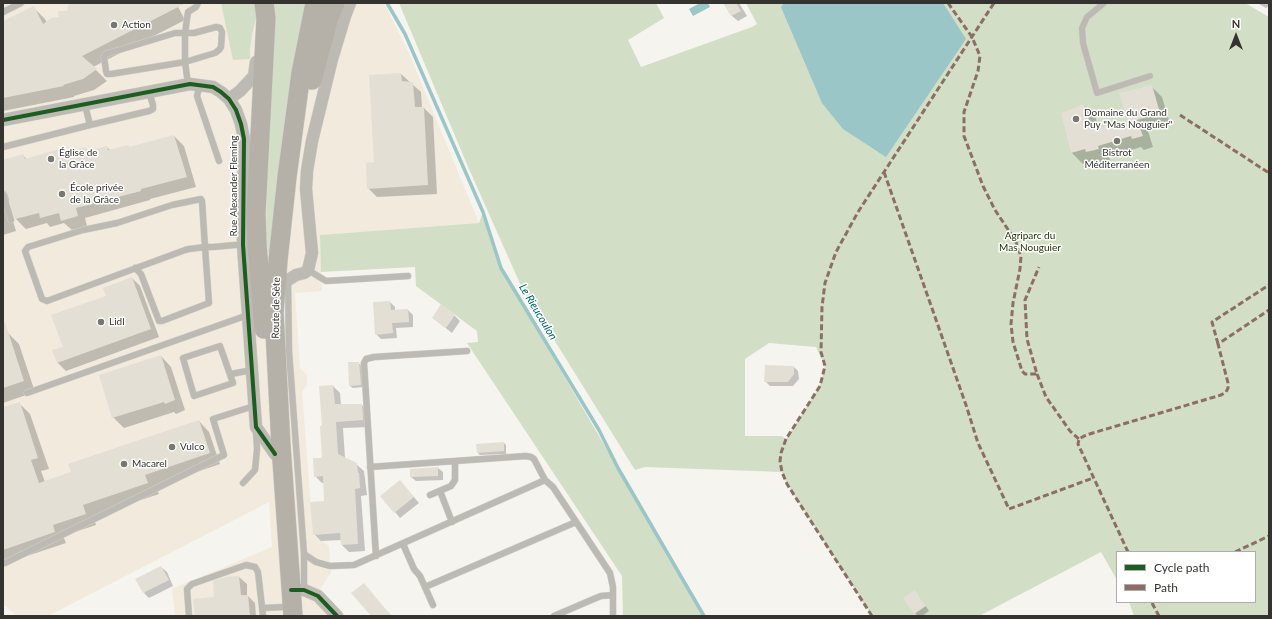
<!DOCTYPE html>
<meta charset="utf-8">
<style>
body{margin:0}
#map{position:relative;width:1272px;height:619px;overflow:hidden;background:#f5f4ef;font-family:Lato,sans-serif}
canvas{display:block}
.frame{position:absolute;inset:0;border:4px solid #34332f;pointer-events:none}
.legend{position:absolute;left:1116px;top:551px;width:140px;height:52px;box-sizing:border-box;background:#fff;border:1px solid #aeadac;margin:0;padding:5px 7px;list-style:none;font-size:12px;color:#34332f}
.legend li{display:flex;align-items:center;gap:8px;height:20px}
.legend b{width:20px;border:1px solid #aeadac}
.north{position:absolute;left:1216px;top:16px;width:40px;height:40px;-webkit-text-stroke:3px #fff;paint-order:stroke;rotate:0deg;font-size:11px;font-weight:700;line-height:16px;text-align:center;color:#34332f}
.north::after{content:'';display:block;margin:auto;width:14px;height:18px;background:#34332f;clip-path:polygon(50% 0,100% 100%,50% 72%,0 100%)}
</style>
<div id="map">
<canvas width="1272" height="619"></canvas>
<div class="frame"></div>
<ul class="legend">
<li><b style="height:5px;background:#1b5e20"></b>Cycle path</li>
<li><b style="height:5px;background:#8d6e63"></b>Path</li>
</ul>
<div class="north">N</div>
</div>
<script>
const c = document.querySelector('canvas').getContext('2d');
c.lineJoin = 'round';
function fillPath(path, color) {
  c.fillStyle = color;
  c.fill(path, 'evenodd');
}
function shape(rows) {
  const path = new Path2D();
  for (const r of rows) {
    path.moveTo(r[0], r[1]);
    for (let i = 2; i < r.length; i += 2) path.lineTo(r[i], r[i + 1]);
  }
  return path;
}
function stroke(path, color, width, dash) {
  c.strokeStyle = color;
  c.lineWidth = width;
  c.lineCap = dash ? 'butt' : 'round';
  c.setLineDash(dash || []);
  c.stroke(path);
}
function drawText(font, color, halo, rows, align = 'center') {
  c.font = font + ' Lato,sans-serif';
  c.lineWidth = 3;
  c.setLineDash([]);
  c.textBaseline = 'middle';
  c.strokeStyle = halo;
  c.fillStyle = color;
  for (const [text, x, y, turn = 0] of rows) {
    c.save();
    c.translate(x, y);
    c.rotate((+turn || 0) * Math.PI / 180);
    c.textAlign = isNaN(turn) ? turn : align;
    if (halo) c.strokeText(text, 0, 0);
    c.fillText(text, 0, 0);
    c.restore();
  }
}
fillPath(shape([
 [3,3,384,3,409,53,479,223,320,235,322,291,295,293,300,369,307,374,307,385,302,392,313,535,329,546,331,573,320,589,346,616,175,616,172,589,272,547,269,502,48,616,17,616,3,604]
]), '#f1eadd');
fillPath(shape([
 [221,3,259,3,259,6,252,34,250,49,250,59,233,60],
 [270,3,308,3,273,257,268,252,266,235],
 [399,3,656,3,664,18,628,40,641,67,752,27,757,24,746,3,1245,3,1269,17,1269,616,1134,616,1129,602,1255,602,1255,552,1117,552,1117,580,1101,552,979,616,872,616,787,484,782,472,645,467,635,470,522,288,469,169],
 [769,343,816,347,825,366,820,386,786,439,782,436,745,436,745,359],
 [483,212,501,268,704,616,623,616,622,576,467,343,478,342,477,331,416,286,415,267,321,272,320,235,479,223]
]), '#d2dec5');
fillPath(shape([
 [700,3,708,3,710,7,693,16,689,9],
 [784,3,943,3,966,39,886,157,843,129,822,103,781,7]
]), '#9ac6c7');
fillPath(shape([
 [74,3,176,3,185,20,93,67,107,81,94,90,74,96,74,97,3,111,3,22,34,8,45,19,47,23,60,18,68,12],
 [728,3,739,3,747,16,738,21,732,16,726,6],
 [1257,3,1269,3,1269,6,1266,8],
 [401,74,421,92,422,108,424,108,433,117,437,194,377,197,368,188],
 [1151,86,1162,97,1170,124,1148,131,1153,147,1144,150,1141,147,1109,157,1110,160,1098,163,1096,160,1083,164,1072,153,1084,105,1095,116,1099,129,1128,120],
 [174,136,184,146,196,187,150,199,150,200,85,218,87,226,72,230,64,223,50,227,47,223,26,229,16,219,10,200,8,205,16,231,3,235,3,161,23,155,27,160,59,151,63,154,85,148,89,152,107,147,110,150,128,146,131,148],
 [132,278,140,286,159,337,66,371,57,362,64,347,107,297],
 [390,302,395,307,395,311,408,310,413,315,413,327,396,328,397,338,381,339,376,334],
 [454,315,460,321,452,333,433,318],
 [8,333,19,344,35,392,3,403,3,335],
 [161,356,171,367,185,410,176,414,174,412,124,428,113,417],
 [358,363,361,365,363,387,353,388,350,386],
 [794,367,798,371,799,379,793,386,770,386,765,381],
 [333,386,340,393,341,405,362,405,369,412,370,427,343,428,345,458,356,464,364,471,367,495,361,496,365,551,349,552,342,545,342,540,321,541,314,534,325,502,324,483,322,483,315,476,323,459,323,426],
 [19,403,30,414,49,469,41,471,45,482,72,473,199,421,209,432,220,464,156,486,159,494,93,516,96,525,63,536,66,543,3,564,3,408],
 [504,443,506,445,506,454,480,455,478,453,478,445],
 [438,468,443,472,443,480,416,481,411,477],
 [400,481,419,503,400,518,382,496],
 [161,567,167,572,173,586,149,598,144,593],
 [239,577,247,584,247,595,255,603,256,616,196,616,215,598,226,578],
 [919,596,929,611,922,616,918,616,915,613]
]), '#0003');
stroke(shape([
 [387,3,405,34,483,212,501,268,599,430,618,468,704,616]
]), '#9ac6c7', 3.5);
fillPath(shape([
 [72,3,186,3,82,56,97,69,83,79,63,85,64,86,3,98,3,21,34,6,43,24,51,18,59,17,58,11,67,11,68,5],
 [723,3,736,3,741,11,731,16],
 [401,73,402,81,413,82,415,107,424,107,428,185,367,189,366,163,374,162,369,75],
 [1152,85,1160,113,1137,120,1143,136,1132,139,1131,136,1098,146,1099,149,1086,152,1085,149,1071,153,1061,113,1084,104,1092,130,1127,120,1119,93],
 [174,135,187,177,141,189,141,191,76,208,78,216,61,221,59,213,40,218,39,213,15,219,7,193,3,190,3,160,23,154,25,159,59,149,61,154,85,147,87,151,107,146,108,150,129,145,129,147],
 [132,277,151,329,57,363,52,350,63,347,51,315,106,296,103,288],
 [390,301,391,310,408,309,409,322,392,323,393,333,375,335,373,302],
 [441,304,455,315,446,328,432,318],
 [3,322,5,322,24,381,3,388],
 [161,355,175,400,165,404,164,402,112,418,99,375],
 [348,362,359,362,361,385,349,386],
 [765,365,794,366,794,374,788,382,764,382],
 [333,385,335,404,362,404,363,420,336,422,338,454,357,463,358,473,359,473,360,488,355,489,358,544,341,545,340,533,313,535,310,502,324,501,323,476,314,477,313,458,322,458,320,426,322,426,319,386],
 [20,402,38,458,31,460,39,483,71,472,68,464,199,420,210,453,145,475,148,483,83,505,86,514,53,525,55,532,3,550,3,407],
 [504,442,504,451,477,453,476,444],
 [438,467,438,476,410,477,410,469],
 [400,480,414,497,394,513,380,496],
 [161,566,169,580,143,593,135,579],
 [239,576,241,595,248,595,250,616,195,616,193,599,214,597,213,581,226,577],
 [364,583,383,606,392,616,371,616,351,593],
 [915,590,926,606,914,614,903,598]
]), '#e3dfd4');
const service = shape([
 [1104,3,1087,17,1082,28,1083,43,1097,93,1150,76],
 [3,12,21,3],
 [216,27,220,28,222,32,221,47,219,50,215,53,185,62,111,74,107,74,106,71,104,57,106,54,175,33,194,33,216,27],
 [188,84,185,62,185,33,188,12,196,7,198,3],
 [200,85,197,96,219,161],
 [85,105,90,125],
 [3,147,90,125,149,111,153,109,153,105,149,92],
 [3,194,11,220],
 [135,268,141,274,159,321,162,321,209,303,205,247,202,201,201,199,172,205,117,223,83,230,28,247,25,251,42,299,47,301,185,250,189,249,205,247,213,247,235,245,243,245],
 [308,270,326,281,408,276],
 [288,280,289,351,304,554,304,590],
 [220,346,233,383,194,396,183,358,220,346],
 [231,374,252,370],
 [27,393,248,315],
 [370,467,526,456,531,457,534,459,545,480,553,487,610,573,613,587,613,616],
 [243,483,255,470,257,449,256,431],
 [440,491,452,522],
 [430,495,451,486,455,480,455,461],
 [403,544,414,569,420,576,433,605],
 [304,554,316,562,330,566,354,565,545,480],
 [376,556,364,363,366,359,374,357,467,351],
 [5,563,224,455,213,419,254,406],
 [425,587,576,522],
 [262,608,284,607],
 [189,616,187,589,192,584,246,565,255,567,258,572,263,616],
 [554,616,596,598,601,596,613,595]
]);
const minor = shape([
 [229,99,240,91,254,76,256,62],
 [3,120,190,84,213,87,221,92,229,99,236,110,241,124,244,139,243,245,256,427,275,454],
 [272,272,277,276,288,280,296,275,304,273,308,270,312,253,306,189,307,171,312,141,332,59,345,16,350,3],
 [291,590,304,590,318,596,337,616]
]);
const primary = shape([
 [264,3,266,18,256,213,257,244,264,329],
 [312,80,329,17,335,3],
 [293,616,281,446,274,312,278,260,287,177,301,73,315,3]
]);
stroke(service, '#d1d0cd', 7);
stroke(minor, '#d1d0cd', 13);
stroke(primary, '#d1d0cd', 20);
stroke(service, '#bdb9b3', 6);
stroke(minor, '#bdb9b3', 12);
stroke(primary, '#b5b1a9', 19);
stroke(shape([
 [948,3,972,37,980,56,978,71,964,112,964,136,983,186,995,210,1015,240,1021,256,1020,269,1013,303,1011,324,1013,342,1022,371,1025,374,1037,374,1027,339,1025,300,1039,267],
 [1180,115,1269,173],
 [884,172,966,405,978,443,1009,509,1093,478],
 [1218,344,1212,322,1269,285],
 [1037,374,1046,397,1070,431,1079,439],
 [1128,552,1078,444,1079,439,1086,435,1221,395,1226,392,1228,388,1228,383,1218,344,1269,310],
 [1235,552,1269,536],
 [1152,603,1159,616],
 [872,616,787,484,782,472,780,461,781,453,786,439,820,386,825,366,821,352,822,307,825,283,836,252,858,212,994,3]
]), '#8d6e63', 3, [6, 3]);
stroke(shape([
 [3,120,190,84,213,87,221,92,229,99,236,110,241,124,244,139,243,245,256,427,275,454],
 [291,590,304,590,318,596,337,616]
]), '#1b5e20', 4);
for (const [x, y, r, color] of [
 [114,25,4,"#787772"],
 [1076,119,4,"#787772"],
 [1117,141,4,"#787772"],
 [51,159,4,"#787772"],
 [62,194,4,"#787772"],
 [101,322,4,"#787772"],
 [172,447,4,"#787772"],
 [124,464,4,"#787772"]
]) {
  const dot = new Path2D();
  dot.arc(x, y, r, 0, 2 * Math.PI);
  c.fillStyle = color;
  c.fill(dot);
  stroke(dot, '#fff', 1.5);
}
drawText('10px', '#34332f', '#fff', [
 ["Action",122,25],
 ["Domaine du Grand",1084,113],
 ["Puy \"Mas Nouguier\"",1084,125],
 ["Église de",59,153],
 ["la Grâce",59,165],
 ["Bistrot",1117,153,"center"],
 ["Méditerranéen",1117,165,"center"],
 ["École privée",70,188],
 ["de la Grâce",70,200],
 ["Lidl",109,322],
 ["Vulco",180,447],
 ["Macarel",132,464]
], 'left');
drawText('10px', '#34332f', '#fff', [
 ["Rue Alexander Fleming",234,186,-90],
 ["Route de Sète",276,308,-89]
]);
drawText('10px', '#203403', '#fff', [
 ["Agriparc du",1030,236],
 ["Mas Nouguier",1030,248]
]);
drawText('italic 11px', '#006266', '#fff', [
 ["Le Rieucoulon",538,312,59]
]);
</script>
